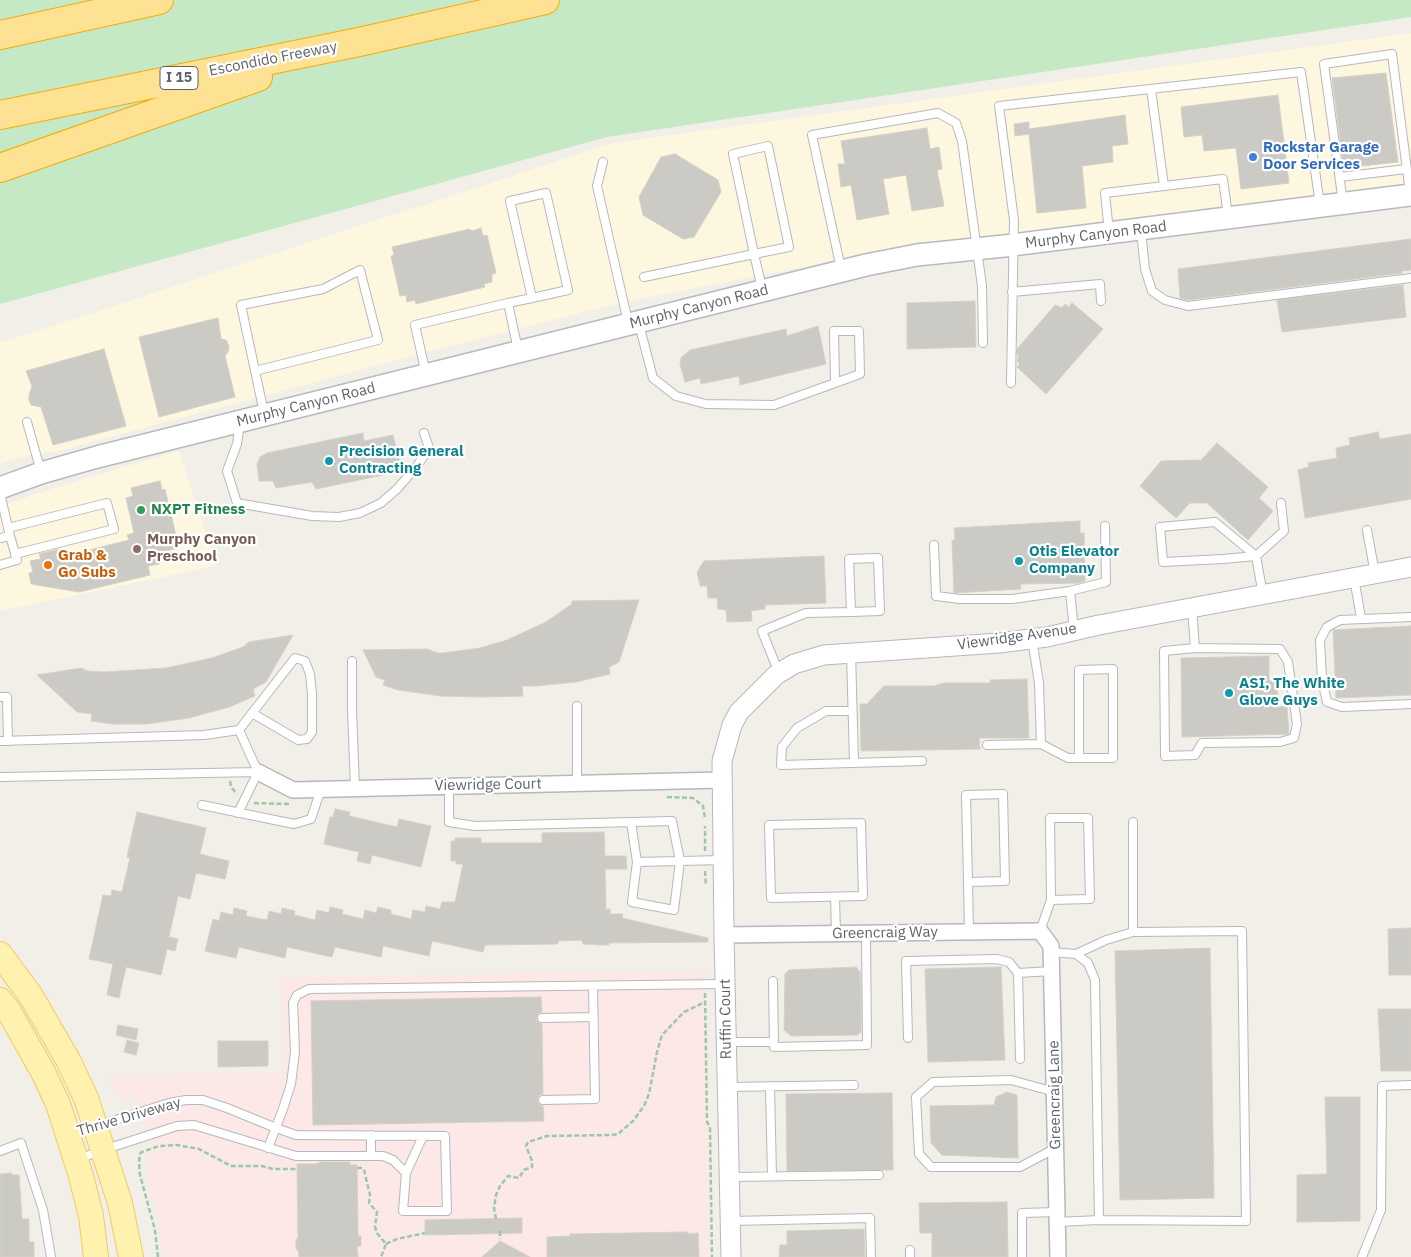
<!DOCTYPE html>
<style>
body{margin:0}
canvas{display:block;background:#f1efe8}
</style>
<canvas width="1411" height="1257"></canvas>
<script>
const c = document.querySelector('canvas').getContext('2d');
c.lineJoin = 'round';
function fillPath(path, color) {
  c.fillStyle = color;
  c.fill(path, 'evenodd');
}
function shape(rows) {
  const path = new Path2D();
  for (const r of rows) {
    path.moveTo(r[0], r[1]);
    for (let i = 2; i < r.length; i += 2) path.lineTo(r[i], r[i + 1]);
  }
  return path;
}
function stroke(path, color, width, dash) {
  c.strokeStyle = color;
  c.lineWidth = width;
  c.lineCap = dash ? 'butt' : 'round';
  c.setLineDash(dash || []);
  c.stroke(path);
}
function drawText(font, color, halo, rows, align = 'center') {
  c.font = font + ' "IBM Plex Sans",sans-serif';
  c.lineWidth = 4.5;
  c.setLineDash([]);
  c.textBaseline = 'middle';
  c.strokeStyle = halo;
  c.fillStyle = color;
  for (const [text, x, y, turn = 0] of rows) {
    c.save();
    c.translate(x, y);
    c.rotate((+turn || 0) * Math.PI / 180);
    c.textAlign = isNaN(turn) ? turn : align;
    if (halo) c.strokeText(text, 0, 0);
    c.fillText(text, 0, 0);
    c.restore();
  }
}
fillPath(shape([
 [1411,33,1411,184,1099,222,827,262,615,304,438,349,58,451,23,457,0,464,0,343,613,143],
 [179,451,216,566,0,611,0,506,57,487]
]), '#fef7e0');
fillPath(shape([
 [705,970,711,1257,162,1257,158,1226,145,1165,148,1155,153,1149,137,1098,128,1099,119,1096,115,1092,108,1074,283,1073,281,978]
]), '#fce8e6');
fillPath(shape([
 [0,0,1411,0,1411,17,607,137,0,304]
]), '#c5e8c5');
const building = shape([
 [1386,73,1398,162,1344,168,1332,78,1386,73],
 [1278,95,1289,183,1241,189,1236,148,1204,151,1202,135,1184,137,1181,107,1278,95],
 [1125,115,1128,144,1112,146,1113,162,1082,166,1086,208,1037,213,1029,134,1015,136,1014,124,1029,122,1029,129,1125,115],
 [927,128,930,149,939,147,942,169,937,170,944,206,912,211,906,175,883,179,889,214,857,220,851,185,841,187,838,164,845,164,841,141,927,128],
 [675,154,718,180,721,192,694,237,683,239,643,215,639,197,661,157,675,154],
 [481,228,483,236,487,235,496,273,492,274,492,282,484,284,485,287,416,304,415,300,407,302,406,295,400,296,391,256,394,255,392,247,470,229,472,231,481,228],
 [1411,239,1411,270,1402,271,1402,273,1188,300,1180,298,1178,269,1411,239],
 [1403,285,1406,317,1282,332,1277,300,1403,285],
 [975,301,976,347,907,349,907,303,975,301],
 [1072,303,1103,329,1046,394,1017,367,1020,364,1017,361,1019,356,1017,354,1017,349,1055,305,1062,308,1065,304,1069,307,1072,303],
 [218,318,221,339,226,340,229,346,228,352,225,356,235,397,159,417,139,337,218,318],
 [818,326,826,364,740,385,739,376,701,384,700,378,685,382,680,364,681,358,690,350,786,329,787,336,818,326],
 [104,349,126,426,53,445,41,407,31,405,29,400,29,395,32,386,26,371,104,349],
 [1378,432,1380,439,1411,434,1411,499,1305,518,1298,470,1309,467,1308,463,1337,458,1336,448,1350,445,1349,438,1378,432],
 [363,433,364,441,393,435,402,471,316,489,312,482,276,488,273,481,259,481,257,465,260,457,267,453,363,433],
 [1217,443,1268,487,1259,498,1273,511,1248,540,1207,503,1190,503,1176,518,1140,486,1161,461,1201,460,1217,443],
 [160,481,162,490,165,489,179,548,157,553,159,564,148,566,150,575,79,592,31,584,29,573,33,572,30,561,41,559,39,554,59,549,60,553,73,550,74,554,129,540,127,535,134,533,126,498,133,496,131,488,160,481],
 [1080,521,1080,533,1084,533,1085,581,1080,583,1020,584,1021,589,954,593,952,540,955,540,954,528,1080,521],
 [824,556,826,603,765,605,765,609,751,611,752,621,727,622,726,610,718,609,717,598,708,598,707,586,700,586,697,572,704,561,824,556],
 [639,600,619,662,609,667,610,674,576,682,535,686,522,686,523,696,483,697,441,696,398,690,383,685,385,680,376,677,363,650,427,649,438,653,443,653,480,648,507,640,546,622,572,604,572,601,639,600],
 [1411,626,1411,695,1336,698,1333,630,1411,626],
 [293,635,266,682,253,689,255,696,229,707,189,718,146,724,113,724,91,721,92,714,77,712,37,675,81,668,88,671,104,672,166,668,212,658,243,647,249,642,293,635],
 [1269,656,1269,681,1278,681,1277,707,1287,706,1289,734,1182,737,1181,658,1269,656],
 [1027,679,1029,738,979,738,980,749,861,751,860,704,867,704,884,686,934,686,943,683,990,683,990,680,1027,679],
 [335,809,350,812,349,816,397,827,399,819,431,826,421,867,372,855,370,864,357,861,359,852,324,844,330,817,333,817,335,809],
 [137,812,206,828,200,854,229,861,225,879,196,873,190,899,178,896,169,937,178,939,175,951,167,949,161,975,126,967,119,998,107,995,113,964,89,959,103,895,111,896,112,890,122,892,130,858,127,857,137,812],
 [604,832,605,856,626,856,627,869,605,869,606,909,610,909,610,914,623,914,622,918,708,938,708,942,609,943,609,945,600,945,583,944,582,940,558,941,558,944,485,945,483,952,432,941,429,956,383,946,381,957,335,947,332,957,287,947,285,958,239,947,236,958,205,951,213,919,219,921,221,912,233,915,234,908,247,911,246,916,267,920,269,911,281,914,282,908,295,911,294,915,315,920,317,910,329,913,330,907,343,910,342,914,363,919,365,910,376,913,378,907,391,910,391,914,411,919,413,910,425,912,426,906,440,909,442,902,455,902,463,864,456,864,456,861,451,861,451,841,455,841,455,838,481,838,481,843,542,843,542,833,604,832],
 [1411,928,1411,975,1389,975,1388,929,1411,928],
 [1210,948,1214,1198,1120,1200,1115,951,1210,948],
 [856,967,860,972,861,996,861,1031,858,1035,791,1036,784,1030,785,974,789,970,856,967],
 [1001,967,1005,1060,928,1062,925,969,1001,967],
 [541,997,542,1012,539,1013,536,1018,537,1021,542,1024,543,1094,540,1095,537,1100,538,1103,543,1106,544,1121,313,1125,311,1001,541,997],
 [1378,1009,1411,1009,1411,1071,1381,1071,1378,1009],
 [118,1025,138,1029,136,1040,116,1035,118,1025],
 [127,1040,139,1043,136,1055,124,1052,127,1040],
 [218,1041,268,1041,268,1066,218,1067,218,1041],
 [1007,1092,1017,1095,1018,1158,942,1155,931,1143,930,1106,994,1105,996,1097,1007,1092],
 [892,1093,893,1170,787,1171,786,1094,892,1093],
 [1325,1097,1360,1097,1360,1221,1297,1222,1297,1175,1327,1174,1325,1097],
 [321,1162,350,1162,350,1165,357,1165,358,1236,361,1236,361,1246,357,1246,358,1257,299,1257,298,1250,296,1249,296,1239,298,1239,297,1164,315,1164,321,1162],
 [11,1173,12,1175,19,1175,22,1219,29,1219,29,1242,34,1242,34,1257,0,1257,0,1174,11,1173],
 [1007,1202,1008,1257,932,1257,932,1233,920,1233,919,1203,1007,1202],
 [522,1218,522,1233,425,1235,425,1220,522,1218],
 [864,1229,865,1257,779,1257,780,1245,787,1245,787,1231,864,1229],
 [688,1232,688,1234,698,1233,699,1257,547,1257,547,1237,570,1236,570,1234,688,1232],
 [500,1241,530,1257,482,1257,500,1241]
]);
fillPath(building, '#cccac5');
stroke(building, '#d6d1c6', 1);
const service = shape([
 [1151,89,1164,186],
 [603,162,597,186,628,322],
 [1340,177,1406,169],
 [1343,203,1324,64,1392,54,1410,193],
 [1141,231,1145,269,1152,291,1165,300,1188,306,1411,278],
 [1109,232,1105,193,1223,179,1228,216],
 [841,269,812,135,938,113,956,123,962,141,982,286,983,343],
 [644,277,754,254,789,247,768,146,733,154,754,254,762,288],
 [1012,292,1100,284,1101,301],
 [508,303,532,298,568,290,546,193,510,201,532,298],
 [639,324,653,378,676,396,706,404,774,405,835,383,860,374,859,331,834,331,835,383],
 [255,371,378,340,360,270,323,289,241,305,264,413],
 [426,374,415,325,508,303,518,350],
 [1011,383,1014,220,999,106,1301,72,1320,205],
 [27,422,41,472],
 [240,423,237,444,227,471,237,503,312,516,339,517,360,513,381,503,397,489,417,466,429,448,424,433],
 [0,493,10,536,0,538],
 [8,528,107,503,114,529,15,554],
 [1367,530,1375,574],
 [934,545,936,596,960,599,1012,599,1070,591,1106,582,1105,526],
 [0,565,17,560,10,536],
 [1354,578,1361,618],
 [1070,591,1074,631],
 [1263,595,1256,556,1215,522,1160,527,1163,562,1223,559,1256,556,1284,531,1281,503],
 [1192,608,1195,648,1280,649,1288,662,1297,724,1294,738,1280,742,1202,743,1195,755,1165,756,1164,651,1195,648],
 [1411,617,1340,620,1327,627,1320,640,1322,680,1327,702,1342,707,1411,704],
 [851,653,854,762],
 [352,661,352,710,355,788],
 [779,673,762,631,806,613,851,612,880,611,878,558,849,559,851,612],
 [0,697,7,697,8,741],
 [577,706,577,783],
 [852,711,826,711,797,728,782,747,781,765,922,761],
 [0,741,204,735,239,730,295,658,305,661,310,674,312,694,312,732,307,739,298,740,252,713],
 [1041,744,1068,758,1113,758,1113,669,1079,670,1079,758],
 [987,745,1041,744,1039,683,1032,639],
 [0,777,258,772],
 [449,786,449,822,475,826,672,821,680,861,674,910,632,902,637,862,631,822],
 [202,805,294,824,311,819,321,789],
 [238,813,258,772,239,730],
 [1133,822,1133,932],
 [861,823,863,896,771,898,769,825,861,823],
 [637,862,723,860],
 [968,882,1005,881,1003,794,966,795,968,882,969,932],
 [835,897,836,934],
 [1040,931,1051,900,1050,818,1088,818,1090,899,1051,900],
 [1051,952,1076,954,1088,963,1095,980,1099,1220,1057,1222],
 [1076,954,1106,940,1133,932,1242,931,1246,1221,1099,1220],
 [773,981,774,1047,867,1045,866,934],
 [542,1018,594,1017],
 [908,1038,906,961,997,959,1009,962,1018,973],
 [727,1042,774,1042],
 [1020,1059,1018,973,1052,971],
 [770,1086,772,1176],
 [728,1087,854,1085],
 [1055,1092,1011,1080,933,1082,916,1097,919,1154,931,1167,1020,1167,1056,1148],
 [543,1100,595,1099,593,986],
 [71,1134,169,1103,186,1100,203,1100,227,1108,276,1128,296,1135,445,1136,447,1211,403,1211,406,1173,393,1160,383,1156,296,1156,194,1125,177,1126,103,1150,78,1159],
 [371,1135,371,1156],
 [268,1148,283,1109,291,1084,295,1052,293,1003,297,995,309,989,725,984],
 [0,1151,21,1143,43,1210,51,1257],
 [406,1173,423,1136],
 [730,1177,879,1175],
 [731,1221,870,1218,871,1257],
 [910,1250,910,1257],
 [1022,1257,1022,1213,1057,1212],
 [1362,1257,1381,1210,1382,1086,1411,1085]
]);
const minor = shape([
 [258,772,293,790,722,780],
 [724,935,1040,931,1051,946,1058,1257]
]);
const tertiary = shape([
 [731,1257,724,935,722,761,732,725,739,712,776,675,794,664,824,655,999,643,1047,637,1099,625,1411,567]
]);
const secondary = shape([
 [0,488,41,473,97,457,866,265,917,255,1004,246,1411,195]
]);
const primary = shape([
 [0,954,31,996,68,1060,86,1098,120,1203,131,1257],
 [0,1000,8,1010,43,1072,58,1104,81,1176,91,1216,96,1257]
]);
const motorway = shape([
 [0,35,159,0],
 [0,115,359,42,545,0],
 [0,168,258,77]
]);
stroke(service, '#b5b8bc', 10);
stroke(minor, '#b5b8bc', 18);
stroke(tertiary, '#b5b8bc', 21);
stroke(secondary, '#b6babf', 24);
stroke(primary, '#f2c960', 26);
stroke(motorway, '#f9ab00', 30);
stroke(shape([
 [230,781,231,787,237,794],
 [667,797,693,798,703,806,705,818],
 [254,803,289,804],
 [705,851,705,826],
 [705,871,706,886],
 [705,993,707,1122,710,1127,712,1257],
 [357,1168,362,1168,364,1170,370,1195,369,1203,377,1212,375,1227,377,1233,386,1244,381,1257],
 [496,1219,494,1208,496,1195,500,1186,508,1176,519,1178,524,1170,532,1167,532,1161,526,1146,528,1142,547,1136,612,1135,618,1134,633,1121,644,1106,649,1094,657,1052,662,1035,684,1012,705,1002],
 [500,1231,500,1239],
 [386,1244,397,1239,425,1233],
 [158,1257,155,1230,140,1175,139,1162,140,1154,142,1152,159,1146,177,1145,199,1149,231,1166,262,1166,273,1169,297,1169]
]), '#9cc7a9', 2.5, [5, 2.5]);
stroke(service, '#fff', 8);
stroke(minor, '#fff', 15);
stroke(tertiary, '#fff', 19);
stroke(secondary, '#fff', 21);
stroke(primary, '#fff2af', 24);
stroke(motorway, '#fde293', 28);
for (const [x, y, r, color] of [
 [1253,157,5,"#3f7fe0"],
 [329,461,5,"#0f9aa8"],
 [141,510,5,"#2e9e5b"],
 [137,549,5,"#8d6e63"],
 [1019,561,5,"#0f9aa8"],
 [48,565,5,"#e8710a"],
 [1229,693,5,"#0f9aa8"]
]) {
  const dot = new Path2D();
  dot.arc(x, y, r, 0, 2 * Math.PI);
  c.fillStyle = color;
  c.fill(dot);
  stroke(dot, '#fff', 2);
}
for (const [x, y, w] of [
 [179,78,38]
]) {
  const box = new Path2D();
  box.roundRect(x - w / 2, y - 11.5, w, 23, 4);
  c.fillStyle = '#fff';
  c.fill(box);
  stroke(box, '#5f6368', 1);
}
drawText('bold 14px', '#5f6368', null, [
 ["I 15",179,78]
]);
drawText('15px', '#5f6368', '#fff', [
 ["Escondido Freeway",273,59,-11],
 ["Murphy Canyon Road",1096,235,-7],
 ["Murphy Canyon Road",699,307,-14],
 ["Murphy Canyon Road",306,405,-14],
 ["Viewridge Avenue",1017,637,-8],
 ["Viewridge Court",488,785,-1],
 ["Greencraig Way",885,933,-1],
 ["Ruffin Court",726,1019,-91],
 ["Greencraig Lane",1055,1095,-91],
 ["Thrive Driveway",129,1117,-16]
]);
drawText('bold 15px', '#366cbe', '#fff', [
 ["Rockstar Garage",1263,148],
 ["Door Services",1263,165]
], 'left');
drawText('bold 15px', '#0d838f', '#fff', [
 ["Precision General",339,452],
 ["Contracting",339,469],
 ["Otis Elevator",1029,552],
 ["Company",1029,569],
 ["ASI, The White",1239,684],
 ["Glove Guys",1239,701]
], 'left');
drawText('bold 15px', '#27864d', '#fff', [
 ["NXPT Fitness",151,510]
], 'left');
drawText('bold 15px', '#785e54', '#fff', [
 ["Murphy Canyon",147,540],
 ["Preschool",147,557]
], 'left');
drawText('bold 15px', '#c56008', '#fff', [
 ["Grab &",58,556],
 ["Go Subs",58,573]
], 'left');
</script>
